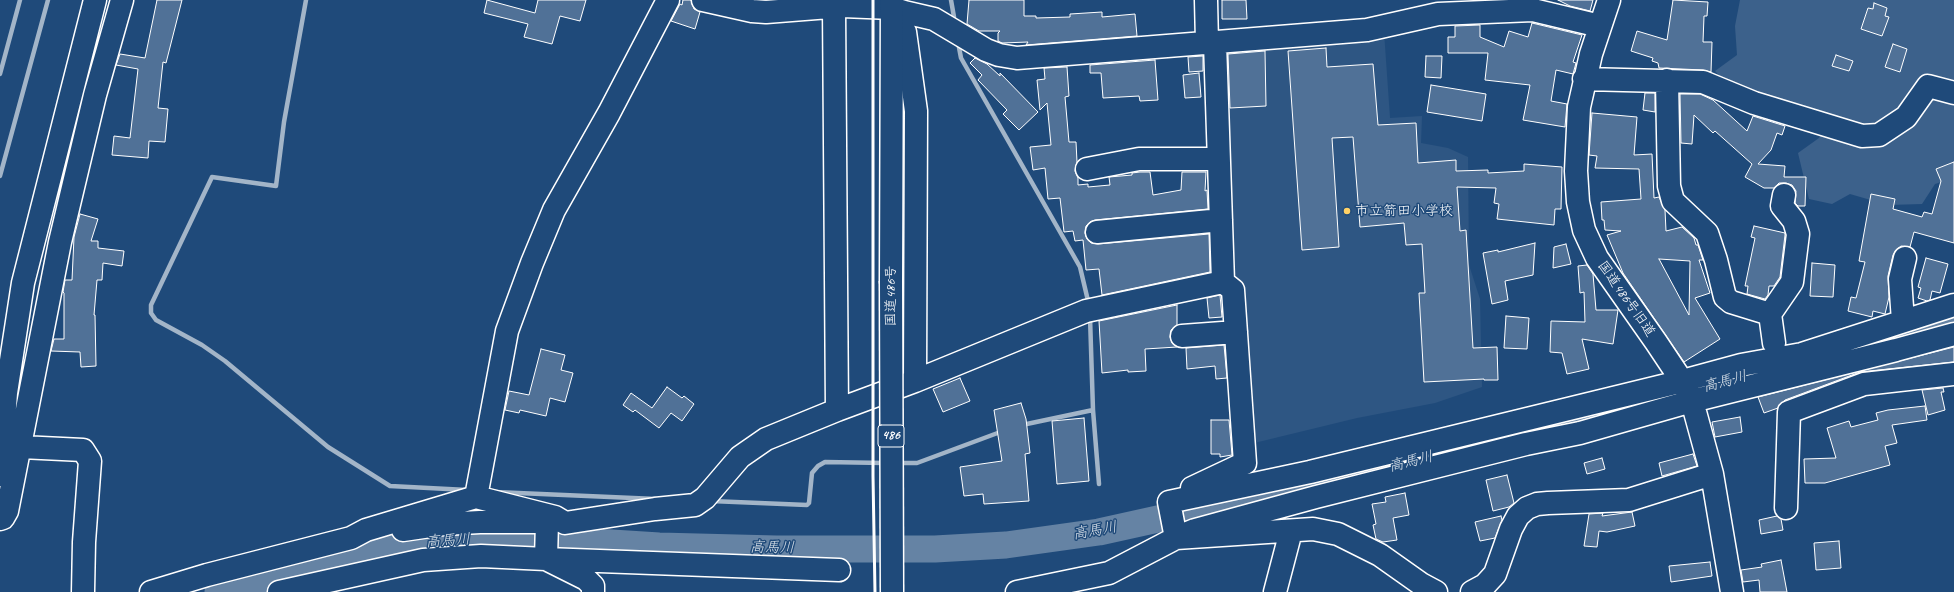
<!DOCTYPE html>
<meta charset="utf-8">
<style>
body{margin:0}
canvas{display:block;background:#1f4a7a}
</style>
<canvas width="1954" height="592"></canvas>
<script>
const c = document.querySelector('canvas').getContext('2d');
c.lineJoin = 'round';
function fillPath(path, color) {
  c.fillStyle = color;
  c.fill(path, 'evenodd');
}
function shape(rows) {
  const path = new Path2D();
  for (const r of rows) {
    path.moveTo(r[0], r[1]);
    for (let i = 2; i < r.length; i += 2) path.lineTo(r[i], r[i + 1]);
  }
  return path;
}
function stroke(path, color, width, dash) {
  c.strokeStyle = color;
  c.lineWidth = width;
  c.lineCap = dash ? 'butt' : 'round';
  c.setLineDash(dash || []);
  c.stroke(path);
}
function drawText(font, color, halo, rows, align = 'center') {
  c.font = font + ' Caveat,"Klee One",sans-serif';
  c.lineWidth = 3;
  c.setLineDash([]);
  c.textBaseline = 'middle';
  c.strokeStyle = halo;
  c.fillStyle = color;
  for (const [text, x, y, turn = 0] of rows) {
    c.save();
    c.translate(x, y);
    c.rotate((+turn || 0) * Math.PI / 180);
    c.textAlign = isNaN(turn) ? turn : align;
    if (halo) c.strokeText(text, 0, 0);
    c.fillText(text, 0, 0);
    c.restore();
  }
}
fillPath(shape([
 [1384,32,1390,118,1422,116,1421,143,1448,148,1468,157,1469,265,1480,299,1482,387,1435,403,1357,418,1250,444,1227,267,1220,51]
]), '#2e5683');
fillPath(shape([
 [1740,0,1954,0,1954,178,1935,184,1922,204,1888,205,1850,194,1832,204,1809,199,1798,153,1819,138,1828,119,1726,83,1715,71,1737,55,1735,26]
]), '#3c618b');
stroke(shape([
 [306,0,284,122,276,186,212,177,151,305,151,313,156,320,202,345,225,361,328,447,390,486,467,490],
 [951,0,954,17],
 [958,42,961,58,1080,267,1089,305],
 [0,74,20,0],
 [0,176,48,0],
 [1090,317,1093,410,1099,484],
 [1022,425,1093,410],
 [897,463,917,463,1003,431],
 [495,492,656,499],
 [711,501,807,505,809,503,812,473,818,466,825,462,885,463],
 [1098,538,1099,526]
]), '#a3b5c8', 4.5);
stroke(shape([
 [1835,355,1954,322],
 [218,592,297,569,400,545,458,539,517,537,659,546,776,549,935,549,1006,545,1099,532,1375,471,1763,373]
]), '#6583a4', 27);
const building = shape([
 [157,0,182,0,166,63,163,62,158,108,168,109,165,142,149,141,148,158,112,155,114,136,130,138,138,69,116,65,120,54,145,58,157,0],
 [487,0,535,13,538,0,586,0,580,21,560,16,552,44,524,37,528,24,484,13,487,0],
 [683,0,691,0,694,9,700,12,695,29,671,21,680,4,682,5,683,0],
 [969,0,1024,0,1024,16,1036,16,1036,18,1070,17,1070,14,1102,12,1102,17,1135,14,1137,36,1026,45,1028,42,1002,43,998,41,998,33,1000,31,979,31,967,24,969,0],
 [1222,0,1246,0,1247,19,1222,19,1222,0],
 [1558,0,1593,0,1590,11,1570,6,1558,0],
 [1673,0,1708,2,1707,16,1704,16,1703,42,1712,42,1711,72,1703,70,1659,68,1658,63,1652,61,1653,58,1631,51,1637,31,1667,40,1673,0],
 [1874,3,1887,8,1885,16,1889,17,1882,36,1861,29,1868,8,1873,9,1874,3],
 [1532,23,1582,35,1573,62,1576,63,1573,74,1556,70,1551,101,1567,104,1565,127,1523,120,1530,85,1485,80,1488,53,1448,53,1448,37,1455,37,1455,26,1480,25,1480,37,1504,47,1509,31,1528,37,1532,23],
 [1893,44,1907,49,1900,72,1885,67,1893,44],
 [1326,48,1327,67,1373,64,1378,125,1416,123,1418,163,1456,160,1456,171,1488,170,1488,173,1524,171,1524,164,1562,167,1561,209,1555,209,1554,225,1497,219,1499,204,1494,203,1496,188,1457,187,1460,231,1466,230,1473,348,1497,347,1498,380,1484,380,1484,379,1424,382,1419,293,1425,293,1422,244,1406,245,1404,223,1360,227,1353,137,1332,138,1339,247,1302,250,1288,51,1326,48],
 [1265,51,1266,106,1230,108,1228,54,1265,51],
 [1836,55,1853,61,1849,71,1832,66,1836,55],
 [1203,56,1203,71,1189,72,1188,57,1203,56],
 [1426,56,1442,56,1441,78,1425,77,1426,56],
 [975,58,987,64,1000,76,1000,73,1038,112,1019,130,1003,114,1007,110,978,80,982,75,970,63,975,58],
 [1155,60,1158,100,1140,101,1139,96,1103,98,1101,73,1090,73,1090,65,1155,60],
 [1067,67,1069,96,1065,97,1069,142,1076,142,1077,162,1075,171,1078,178,1078,185,1088,184,1088,187,1110,185,1109,177,1132,175,1132,173,1140,172,1150,172,1153,195,1181,190,1182,172,1206,172,1205,191,1207,190,1208,209,1095,220,1090,222,1086,226,1085,233,1087,239,1091,243,1098,244,1209,234,1210,272,1102,295,1099,269,1086,270,1083,240,1075,241,1073,231,1064,232,1060,198,1048,199,1045,168,1033,170,1030,147,1051,145,1047,103,1040,110,1037,80,1045,79,1044,68,1067,67],
 [1199,73,1201,97,1185,98,1183,75,1199,73],
 [1431,85,1486,94,1482,121,1427,112,1431,85],
 [1645,93,1655,93,1655,112,1643,110,1645,93],
 [1680,94,1700,94,1713,100,1747,131,1753,116,1785,126,1782,135,1777,133,1771,150,1758,164,1785,166,1784,177,1806,177,1805,206,1798,206,1795,203,1796,191,1792,185,1786,183,1779,183,1774,188,1764,188,1745,177,1752,164,1715,131,1713,133,1694,115,1692,144,1681,143,1680,94],
 [1592,113,1637,117,1634,155,1652,154,1654,198,1659,197,1665,210,1666,231,1682,227,1694,238,1696,245,1698,245,1703,260,1699,260,1710,293,1695,298,1720,339,1684,362,1623,273,1607,235,1621,231,1605,230,1604,220,1602,220,1601,202,1641,199,1639,169,1595,168,1597,156,1589,155,1592,113],
 [1659,259,1690,261,1689,315,1659,259],
 [1954,162,1954,243,1914,232,1910,247,1901,246,1896,250,1893,255,1888,276,1889,297,1885,314,1873,311,1872,317,1848,311,1851,297,1856,298,1865,262,1859,261,1871,194,1895,199,1893,209,1922,217,1924,212,1932,214,1941,181,1936,169,1954,162],
 [80,214,98,219,91,241,98,241,98,248,124,251,122,266,103,263,102,280,97,280,94,315,95,315,96,366,81,367,80,352,51,351,54,339,64,339,64,293,63,292,65,280,72,280,74,237,80,214],
 [1754,226,1785,233,1785,235,1780,277,1774,286,1769,286,1768,295,1765,299,1747,294,1748,286,1745,286,1755,238,1751,237,1754,226],
 [1535,243,1533,275,1505,281,1508,300,1492,304,1483,253,1498,250,1498,252,1535,243],
 [1566,244,1571,264,1553,268,1554,247,1566,244],
 [1926,258,1948,264,1940,293,1932,291,1930,300,1927,301,1918,298,1921,288,1918,287,1926,258],
 [1812,263,1835,265,1833,297,1810,296,1812,263],
 [1587,265,1593,274,1596,310,1618,310,1613,344,1582,339,1589,369,1567,374,1562,353,1550,352,1551,321,1585,322,1584,292,1580,293,1578,266,1587,265],
 [1220,295,1222,317,1209,318,1207,298,1220,295],
 [1177,305,1177,325,1171,330,1170,337,1172,343,1177,347,1145,349,1146,371,1128,372,1128,370,1102,373,1099,321,1177,305],
 [1506,316,1529,318,1527,349,1504,348,1506,316],
 [1224,345,1227,378,1216,379,1215,366,1187,369,1186,348,1224,345],
 [1954,347,1954,362,1860,372,1785,400,1778,408,1764,413,1758,397,1954,347],
 [541,349,565,355,561,370,573,373,565,402,550,398,546,416,520,410,519,413,505,410,509,391,529,395,541,349],
 [960,378,970,401,943,412,933,389,960,378],
 [667,387,682,398,684,396,694,404,682,421,671,413,659,428,635,410,633,412,623,405,631,393,652,408,667,387],
 [1943,388,1944,392,1941,392,1945,410,1928,415,1922,390,1943,388],
 [1021,403,1026,419,1030,453,1025,454,1029,501,984,504,983,494,964,496,960,467,1002,461,994,410,1021,403],
 [1925,406,1927,420,1892,425,1897,443,1885,446,1890,465,1825,483,1805,483,1804,459,1836,458,1827,428,1849,421,1851,427,1878,420,1876,413,1888,410,1925,406],
 [1740,417,1742,432,1715,437,1712,422,1740,417],
 [1084,418,1089,481,1057,484,1052,421,1084,418],
 [1211,420,1229,420,1232,455,1220,457,1220,454,1211,454,1211,420],
 [1693,454,1697,466,1662,476,1659,463,1693,454],
 [1602,458,1605,469,1587,474,1584,463,1602,458],
 [1507,475,1514,503,1509,507,1493,511,1486,480,1507,475],
 [1405,493,1409,515,1393,518,1397,540,1383,542,1376,539,1373,525,1376,524,1372,504,1386,502,1385,497,1405,493],
 [1632,512,1635,526,1607,532,1599,531,1597,547,1584,546,1589,514,1603,513,1602,516,1632,512],
 [1501,516,1502,520,1495,538,1480,541,1475,522,1501,516],
 [1777,516,1781,519,1783,530,1761,534,1759,520,1777,516],
 [1839,541,1841,568,1816,570,1814,543,1839,541],
 [1781,560,1787,592,1760,592,1759,580,1743,582,1741,570,1762,567,1761,564,1781,560],
 [1710,562,1712,576,1671,582,1669,566,1710,562]
]);
fillPath(building, '#507197');
stroke(building, '#fff', 1);
const minor = shape([
 [703,0,752,11,766,12,842,6,892,8,904,12,934,19,986,50,999,55,1017,58,1367,30,1438,14,1533,10,1600,26],
 [1206,0,1207,43],
 [1609,0,1591,54,1579,107,1576,171,1578,202,1584,230,1597,258,1656,342,1682,381,1692,401,1712,474,1732,592],
 [834,7,837,410],
 [892,8,905,32,916,111,915,381],
 [1584,79,1703,82,1754,103,1862,136,1879,135,1906,117,1928,86,1954,93],
 [1667,80,1669,186,1673,201,1707,233,1716,260,1725,297,1731,302,1770,314,1774,343],
 [1087,169,1139,159,1218,159],
 [1097,232,1221,220],
 [1770,314,1792,282,1798,234,1794,221,1782,206,1784,195],
 [1903,321,1900,279,1905,258],
 [1182,336,1236,332],
 [21,447,83,450,90,461,84,542,83,592],
 [0,475,6,393,23,283,95,0],
 [1192,488,1245,463,1233,290,1223,282],
 [476,497,507,331,532,263,554,210,609,113,668,0],
 [1169,502,1310,472,1671,384,1741,365,1802,354,1954,305],
 [1169,502,1176,538,1313,529,1338,534,1380,555,1421,584,1436,592],
 [1786,508,1789,412,1864,384,1954,374],
 [0,519,3,518,7,511,60,242,95,95,122,0],
 [547,522,546,559,839,570],
 [403,530,444,524,480,522,538,522],
 [151,592,207,575,351,538,366,530,476,497,555,517,565,523,655,509,695,505,705,498,740,457,766,439,837,410,915,381,1086,311,1223,282,1215,43],
 [279,592,423,560,481,556,546,559,586,579,593,586,593,592],
 [1017,592,1109,573,1176,538,1195,530,1316,497,1526,444,1580,433,1692,401,1896,350,1954,334],
 [1275,592,1291,531],
 [1472,592,1485,585,1495,574,1511,529,1518,516,1527,508,1537,504,1548,503,1629,500,1712,474]
]);
const highway = shape([
 [891,281,892,0]
]);
stroke(minor, '#fff', 25);
stroke(highway, '#fff', 25);
stroke(minor, '#1f4a7a', 22);
stroke(highway, '#1f4a7a', 22);
stroke(shape([
 [873,0,873,476,875,592]
]), '#fff', 3);
const highwayBridge = shape([
 [891,281,892,592]
]);
stroke(highwayBridge, '#fff', 25, []);
stroke(highwayBridge, '#1f4a7a', 22);
for (const [x, y, r, color] of [
 [1347,211,4,"#ffd166"]
]) {
  const dot = new Path2D();
  dot.arc(x, y, r, 0, 2 * Math.PI);
  c.fillStyle = color;
  c.fill(dot);
  stroke(dot, '#1f4a7a', 1.5);
}
for (const [x, y, w] of [
 [891,436,26]
]) {
  const box = new Path2D();
  box.roundRect(x - w / 2, y - 11, w, 22, 3);
  c.fillStyle = '#1f4a7a';
  c.fill(box);
  stroke(box, '#fff', 1);
}
drawText('bold 13px', '#fff', null, [
 ["486",891,436]
]);
drawText('14px', '#fff', '#1f4a7a', [
 ["市立箭田小学校",1355,211]
], 'left');
drawText('14px', '#fff', '#1f4a7a', [
 ["国道486号",891,296,-90],
 ["国道486号旧道",1626,299,55]
]);
drawText('italic 15px', '#d8e0e8', '#1f4a7a', [
 ["高馬川",1725,382,-15],
 ["高馬川",1411,462,-14],
 ["高馬川",1095,531,-10],
 ["高馬川",448,541,-4],
 ["高馬川",772,548,1]
]);
</script>
